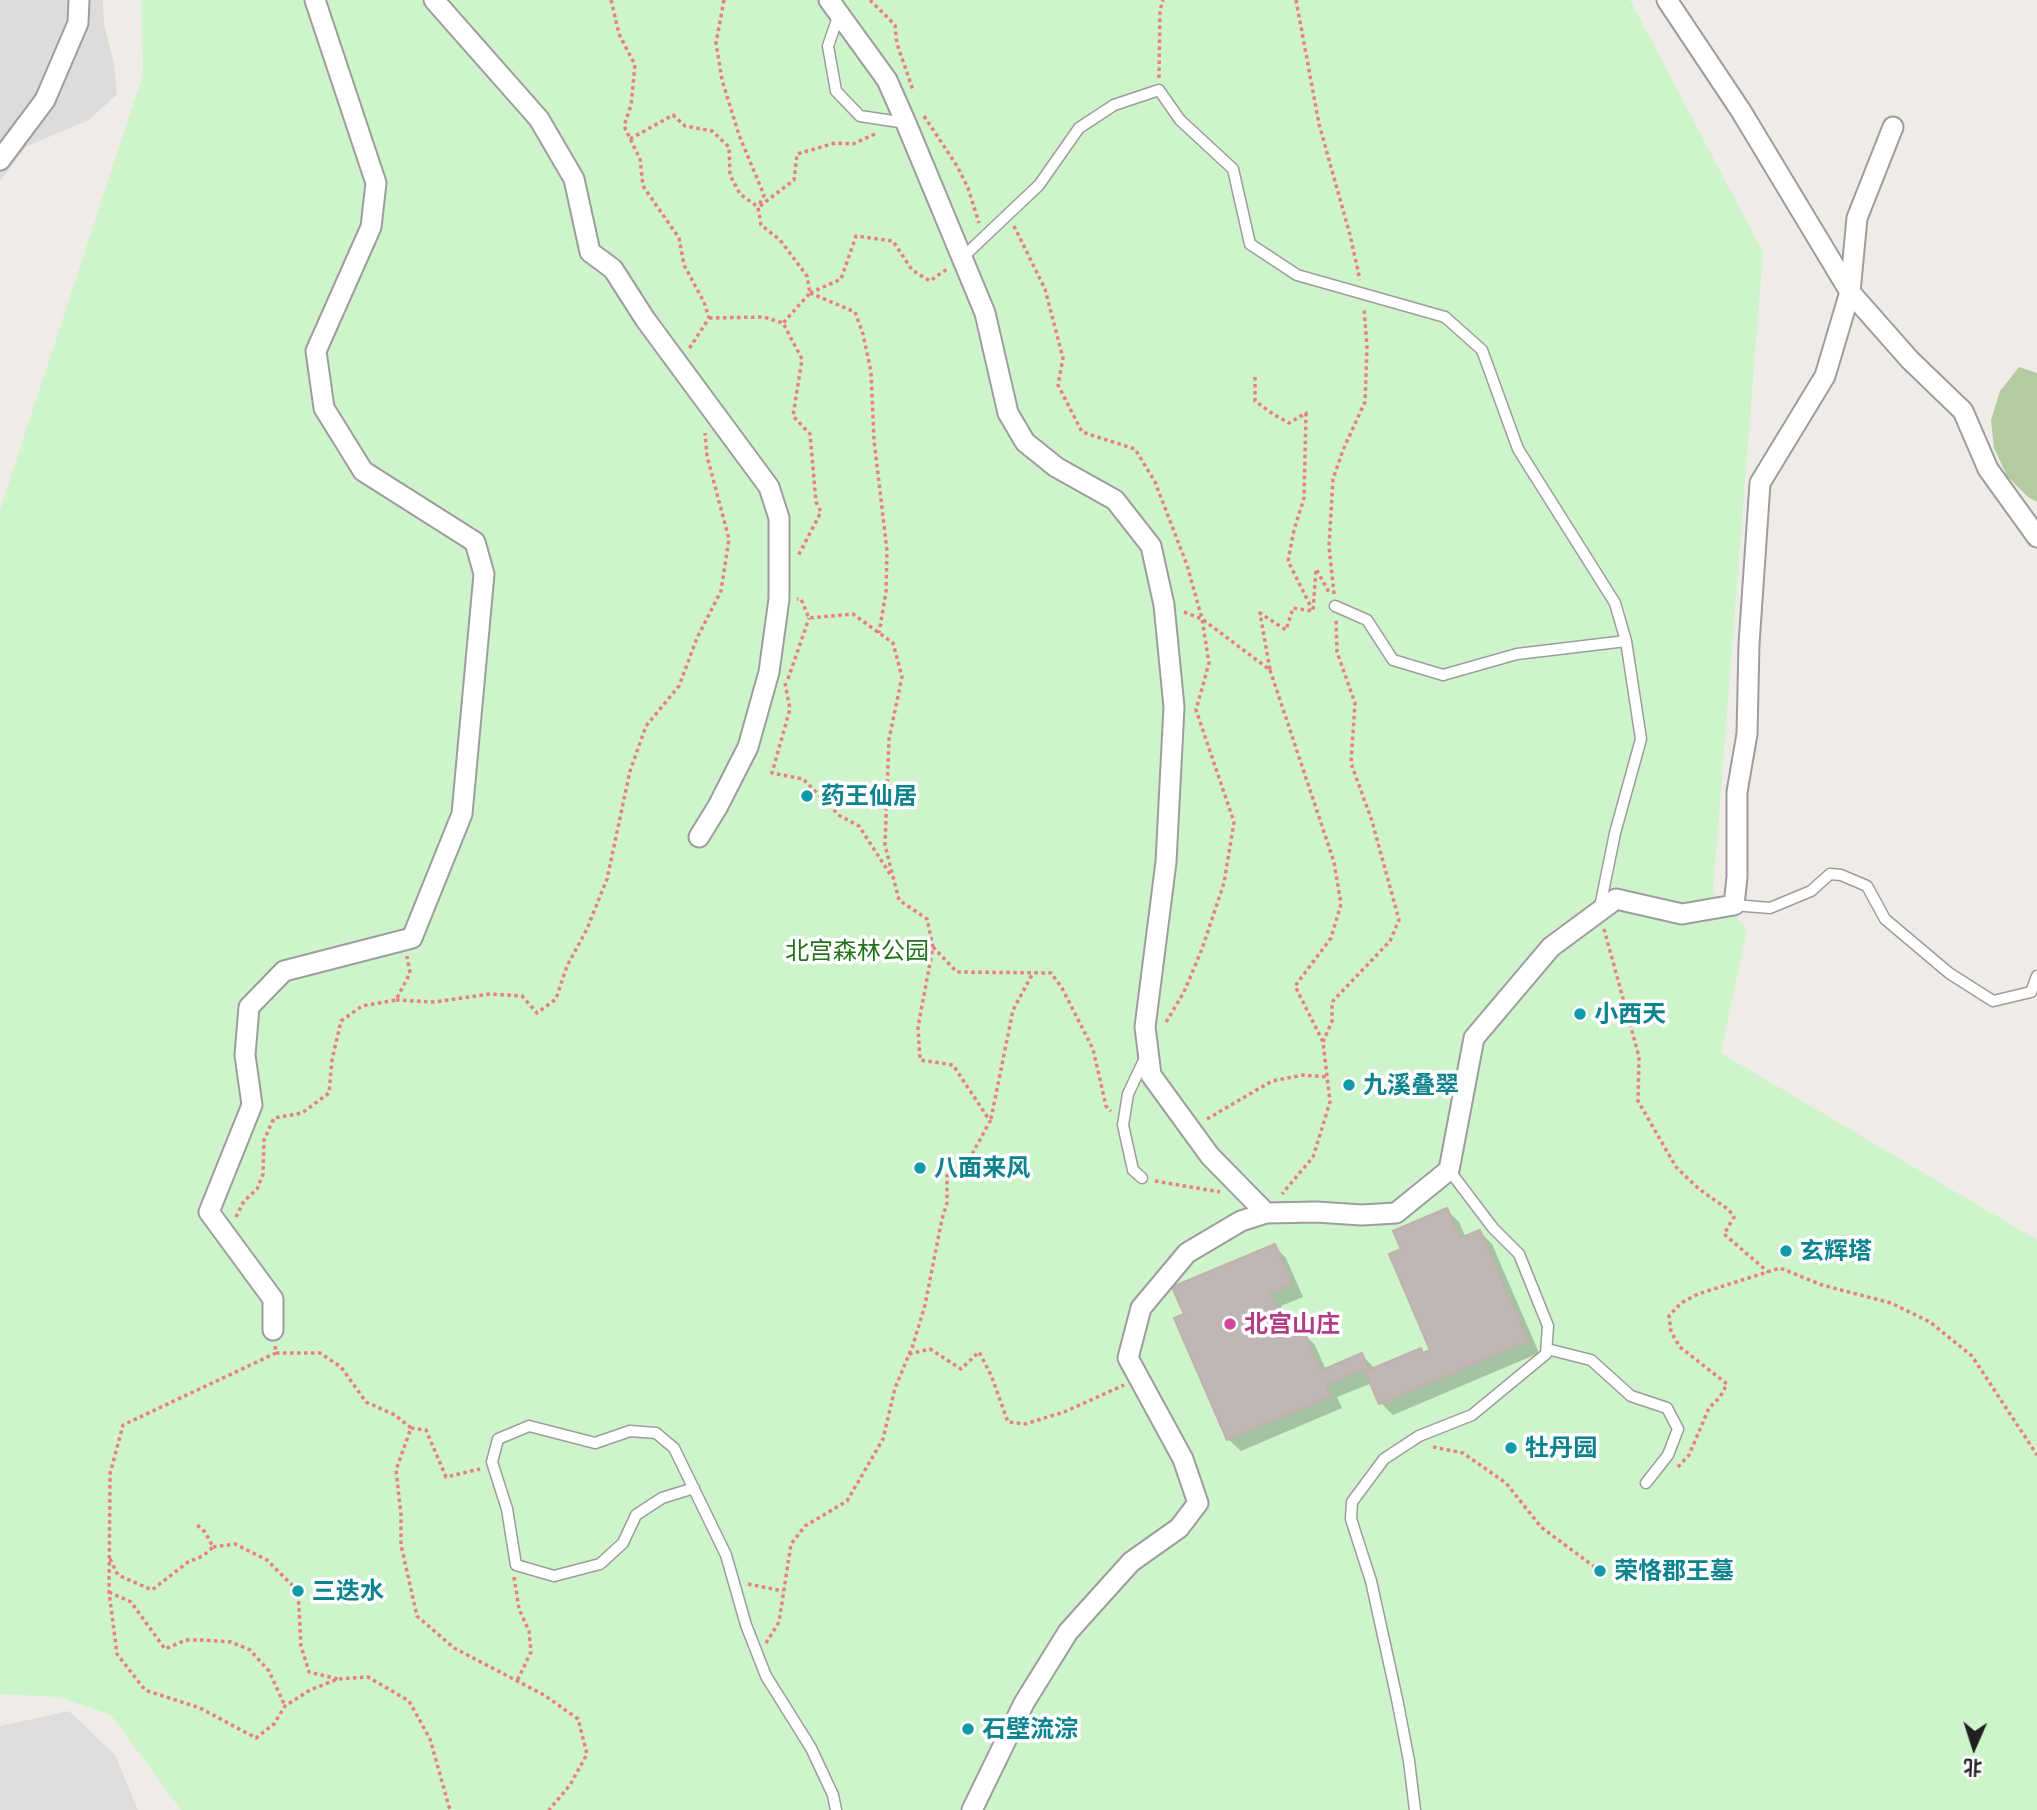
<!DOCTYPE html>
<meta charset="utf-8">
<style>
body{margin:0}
#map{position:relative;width:2037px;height:1810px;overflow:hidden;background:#efece8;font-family:"Asap Condensed","Noto Sans SC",sans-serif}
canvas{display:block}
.north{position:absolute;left:1939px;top:1712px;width:70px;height:70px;-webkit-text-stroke:5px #fff;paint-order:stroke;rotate:183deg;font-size:19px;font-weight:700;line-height:28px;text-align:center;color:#202020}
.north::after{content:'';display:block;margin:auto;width:24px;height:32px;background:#202020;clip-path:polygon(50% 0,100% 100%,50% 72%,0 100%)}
</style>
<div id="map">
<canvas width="2037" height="1810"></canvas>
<div class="north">北</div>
</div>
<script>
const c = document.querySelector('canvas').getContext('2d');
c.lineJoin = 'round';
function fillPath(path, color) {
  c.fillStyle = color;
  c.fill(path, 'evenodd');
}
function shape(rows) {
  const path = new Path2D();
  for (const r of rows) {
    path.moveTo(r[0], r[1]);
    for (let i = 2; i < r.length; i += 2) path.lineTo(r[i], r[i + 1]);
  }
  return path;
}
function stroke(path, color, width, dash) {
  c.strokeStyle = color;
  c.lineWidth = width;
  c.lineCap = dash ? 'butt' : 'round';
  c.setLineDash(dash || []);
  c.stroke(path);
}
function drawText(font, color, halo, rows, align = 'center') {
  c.font = font + ' "Asap Condensed","Noto Sans SC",sans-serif';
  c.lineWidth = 7;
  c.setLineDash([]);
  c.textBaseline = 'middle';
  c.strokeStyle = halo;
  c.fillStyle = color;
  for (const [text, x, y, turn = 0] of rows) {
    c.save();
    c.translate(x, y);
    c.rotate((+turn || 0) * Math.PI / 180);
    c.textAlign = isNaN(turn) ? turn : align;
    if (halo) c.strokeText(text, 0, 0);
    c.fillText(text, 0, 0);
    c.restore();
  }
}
fillPath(shape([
 [69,1711,115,1755,138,1810,0,1810,0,1726]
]), '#dedddd');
fillPath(shape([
 [2019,367,2037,373,2037,502,2028,497,2007,476,1994,448,1991,420,2000,391]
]), '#b4caa1');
fillPath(shape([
 [141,0,1630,0,1763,252,1713,892,1747,929,1721,1053,2037,1240,2037,1810,181,1810,111,1715,58,1697,0,1694,0,510,143,74]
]), '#cef4cb');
fillPath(shape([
 [0,0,103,0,104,24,114,63,117,94,89,120,27,146,0,181]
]), '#dcdcdc');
fillPath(shape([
 [1447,1210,1459,1222,1466,1238,1480,1232,1492,1244,1539,1353,1393,1415,1381,1403,1372,1383,1337,1397,1342,1408,1241,1451,1228,1439,1186,1314,1274,1246,1286,1258,1303,1297,1281,1306,1293,1334,1303,1333,1315,1345,1326,1370,1362,1355,1375,1369,1420,1350,1425,1355,1432,1351,1403,1250]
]), '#0003');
const building = shape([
 [1447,1208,1460,1238,1480,1230,1528,1341,1379,1404,1364,1369,1326,1385,1331,1396,1227,1440,1174,1318,1184,1314,1172,1287,1275,1244,1292,1284,1270,1294,1287,1333,1304,1331,1320,1371,1362,1353,1369,1370,1421,1348,1423,1353,1430,1350,1389,1254,1401,1249,1393,1231,1447,1208]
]);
fillPath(building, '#c0b7b5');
stroke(building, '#c0b1ac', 2);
const service = shape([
 [839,14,828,46,836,91,860,116,906,123],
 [963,257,1039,185,1079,128,1114,105,1159,90,1180,120,1233,169,1250,244,1297,275,1445,317,1482,350,1518,449,1615,603,1626,641,1641,739,1615,833,1600,907],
 [1335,606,1367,620,1393,660,1443,675,1517,654,1626,641],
 [1734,905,1770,908,1811,891,1830,874,1841,875,1867,886,1885,919,1949,973,1993,1001,2031,992,2037,976],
 [1142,1178,1133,1170,1123,1125,1128,1094,1146,1056],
 [1547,1349,1591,1360,1631,1396,1667,1408,1678,1429,1668,1455,1646,1483],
 [694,1488,662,1498,636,1515,623,1543,600,1564,554,1576,516,1565,507,1509,492,1462,498,1439,529,1426,595,1443,630,1431,656,1433,674,1448,726,1555,746,1625,766,1676,811,1748,833,1795,836,1810],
 [1415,1810,1409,1761,1397,1699,1371,1581,1351,1519,1352,1502,1384,1459,1419,1436,1472,1415,1546,1354,1548,1326,1519,1254,1493,1228,1449,1170]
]);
const minor = shape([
 [434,0,539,119,574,179,590,252,613,269,645,319,769,487,779,518,779,599,769,672,748,747,718,806,699,837],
 [829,0,887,80,906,123,985,313,1008,413,1025,442,1056,467,1115,500,1151,546,1164,605,1174,707,1166,862,1145,1027,1151,1075,1210,1156,1266,1213],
 [1667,0,1741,111,1850,292,1910,360,1963,411,1988,469,2037,537],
 [0,160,45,100,78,23,79,0],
 [273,1330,273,1299,209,1212,252,1105,245,1055,249,1007,284,971,412,938,462,814,484,574,475,542,363,471,324,408,316,351,371,227,376,183,315,0],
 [972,1810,1024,1703,1068,1632,1131,1562,1179,1528,1198,1503,1183,1459,1128,1358,1141,1308,1187,1253,1241,1221,1266,1213,1316,1212,1362,1215,1396,1213,1449,1170,1474,1038,1551,947,1616,899,1682,914,1734,905,1737,877,1737,792,1747,734,1749,644,1760,483,1825,376,1850,292,1857,218,1893,127]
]);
stroke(service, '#9d9d9d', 13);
stroke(minor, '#9d9d9d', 23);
stroke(shape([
 [611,0,619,34,635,65,631,105,624,126,640,159,643,186,679,238,684,265,704,302,709,318,689,349],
 [724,0,716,43,722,80,739,135,764,195,758,207],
 [870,0,895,25,897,44,913,90],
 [1296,0,1319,124,1350,235,1360,280],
 [1159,78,1160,10,1163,0],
 [924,116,957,166,968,188,979,223],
 [630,139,673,115,685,126,712,131,729,147,730,175,740,194,758,207,761,225,780,240,807,276,810,293,783,323],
 [760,206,794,180,797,154,835,143,853,144,877,133],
 [1014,226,1045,289,1063,358,1058,385,1082,432,1135,449,1155,482,1187,565,1202,619,1209,663,1196,710,1234,822,1224,883,1202,949,1184,992,1165,1024],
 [810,293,855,312,863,334,871,372,874,440,887,551,886,592,879,633],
 [810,293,841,279,856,236,893,241,912,270,930,281,947,269],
 [709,318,764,317,783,323,802,359,793,416,810,434,816,502,821,512,798,556],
 [1255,377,1255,401,1273,414,1289,423,1306,413,1304,498,1294,530,1288,561,1312,609],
 [1334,594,1329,546,1333,479,1343,450,1365,402,1367,347,1364,308],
 [1184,612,1202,619,1270,670,1260,613,1286,630,1293,608,1313,611,1316,569,1330,594],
 [1270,670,1334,862,1341,904,1331,938,1295,986,1323,1042,1330,1102,1313,1157,1282,1194],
 [788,679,809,618],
 [785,683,790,709,772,773,803,779,840,816,859,826,890,874],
 [1604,929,1639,1057,1638,1101,1676,1167,1699,1189,1729,1210,1734,1217,1724,1234,1768,1272],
 [933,947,957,972,1051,973,1062,988,1093,1049,1106,1106,1111,1111],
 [396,1000,434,1002,490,994,522,996,537,1013,556,999,567,966,587,929,607,879,630,771,646,726,679,686,697,638,721,591,729,539,707,456,705,433],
 [1323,1042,1332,1021,1332,1002,1390,941,1399,920,1372,821,1351,763,1355,703,1337,652,1336,620],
 [991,1119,1013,1010,1033,973],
 [1207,1119,1272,1081,1303,1075,1327,1077],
 [1155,1181,1220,1192],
 [236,1217,244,1201,257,1189,263,1174,264,1140,274,1118,302,1113,329,1093,332,1060,341,1021,362,1006,396,1000,410,973,407,956],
 [275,1346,276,1353,123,1425,110,1474,109,1592,117,1654,145,1690,200,1708,256,1738,274,1724,285,1706,310,1690,338,1679,368,1677,409,1701,430,1739,450,1810],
 [276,1353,320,1353,341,1367,366,1402,395,1415,411,1428,396,1470,401,1515,401,1545,417,1616,454,1648,544,1695,578,1719,587,1754,570,1785,549,1810],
 [909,1354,930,1349,961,1369,979,1352,991,1375,1008,1422,1025,1424,1064,1412,1124,1385],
 [411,1428,426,1430,446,1477,480,1469],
 [1433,1447,1463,1453,1506,1483,1541,1527,1600,1571],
 [1678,1467,1689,1455,1709,1408,1720,1397,1727,1384,1680,1347,1671,1332,1669,1316,1681,1303,1698,1294,1780,1268,1822,1285,1891,1303,1930,1322,1972,1356,2037,1455],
 [213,1547,235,1544,267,1560,298,1591,301,1646,309,1672,338,1679],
 [110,1559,118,1575,152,1590,188,1562,203,1556,213,1547,205,1532,195,1523],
 [514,1577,519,1609,529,1631,531,1652,517,1681],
 [748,1584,783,1591],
 [109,1592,131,1602,165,1649,186,1640,205,1640,231,1642,250,1650,269,1671,285,1706],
 [766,1643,779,1622,791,1544,805,1526,847,1501,883,1439,895,1388,913,1345,925,1305,942,1219,947,1203,947,1176,970,1158,990,1121,953,1065,920,1060,918,1027,933,947,927,919,899,900,885,845,889,739,902,677,893,643,853,614,809,618,801,599,797,599]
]), '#ea7e85', 3.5, [3.5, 3.5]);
stroke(service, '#fff', 10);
stroke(minor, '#fff', 19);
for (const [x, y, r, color] of [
 [807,796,7,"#0f9aa8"],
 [1580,1014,7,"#0f9aa8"],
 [1349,1085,7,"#0f9aa8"],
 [920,1168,7,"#0f9aa8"],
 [1786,1251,7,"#0f9aa8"],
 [1230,1324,7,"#d1479c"],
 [1511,1448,7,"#0f9aa8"],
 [1600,1571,7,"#0f9aa8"],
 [298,1591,7,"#0f9aa8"],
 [968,1729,7,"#0f9aa8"]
]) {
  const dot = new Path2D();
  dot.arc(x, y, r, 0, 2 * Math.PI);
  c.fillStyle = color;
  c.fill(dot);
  stroke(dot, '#fff', 2.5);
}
drawText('bold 24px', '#0d838f', '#fff', [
 ["药王仙居",821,796],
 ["小西天",1594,1014],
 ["九溪叠翠",1363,1085],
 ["八面来风",934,1168],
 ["玄辉塔",1800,1251],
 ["牡丹园",1525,1448],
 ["荣恪郡王墓",1614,1571],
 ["三迭水",312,1591],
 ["石壁流淙",982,1729]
], 'left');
drawText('24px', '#207319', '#fff', [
 ["北宫森林公园",857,951]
]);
drawText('bold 24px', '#b23c85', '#fff', [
 ["北宫山庄",1244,1324]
], 'left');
</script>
